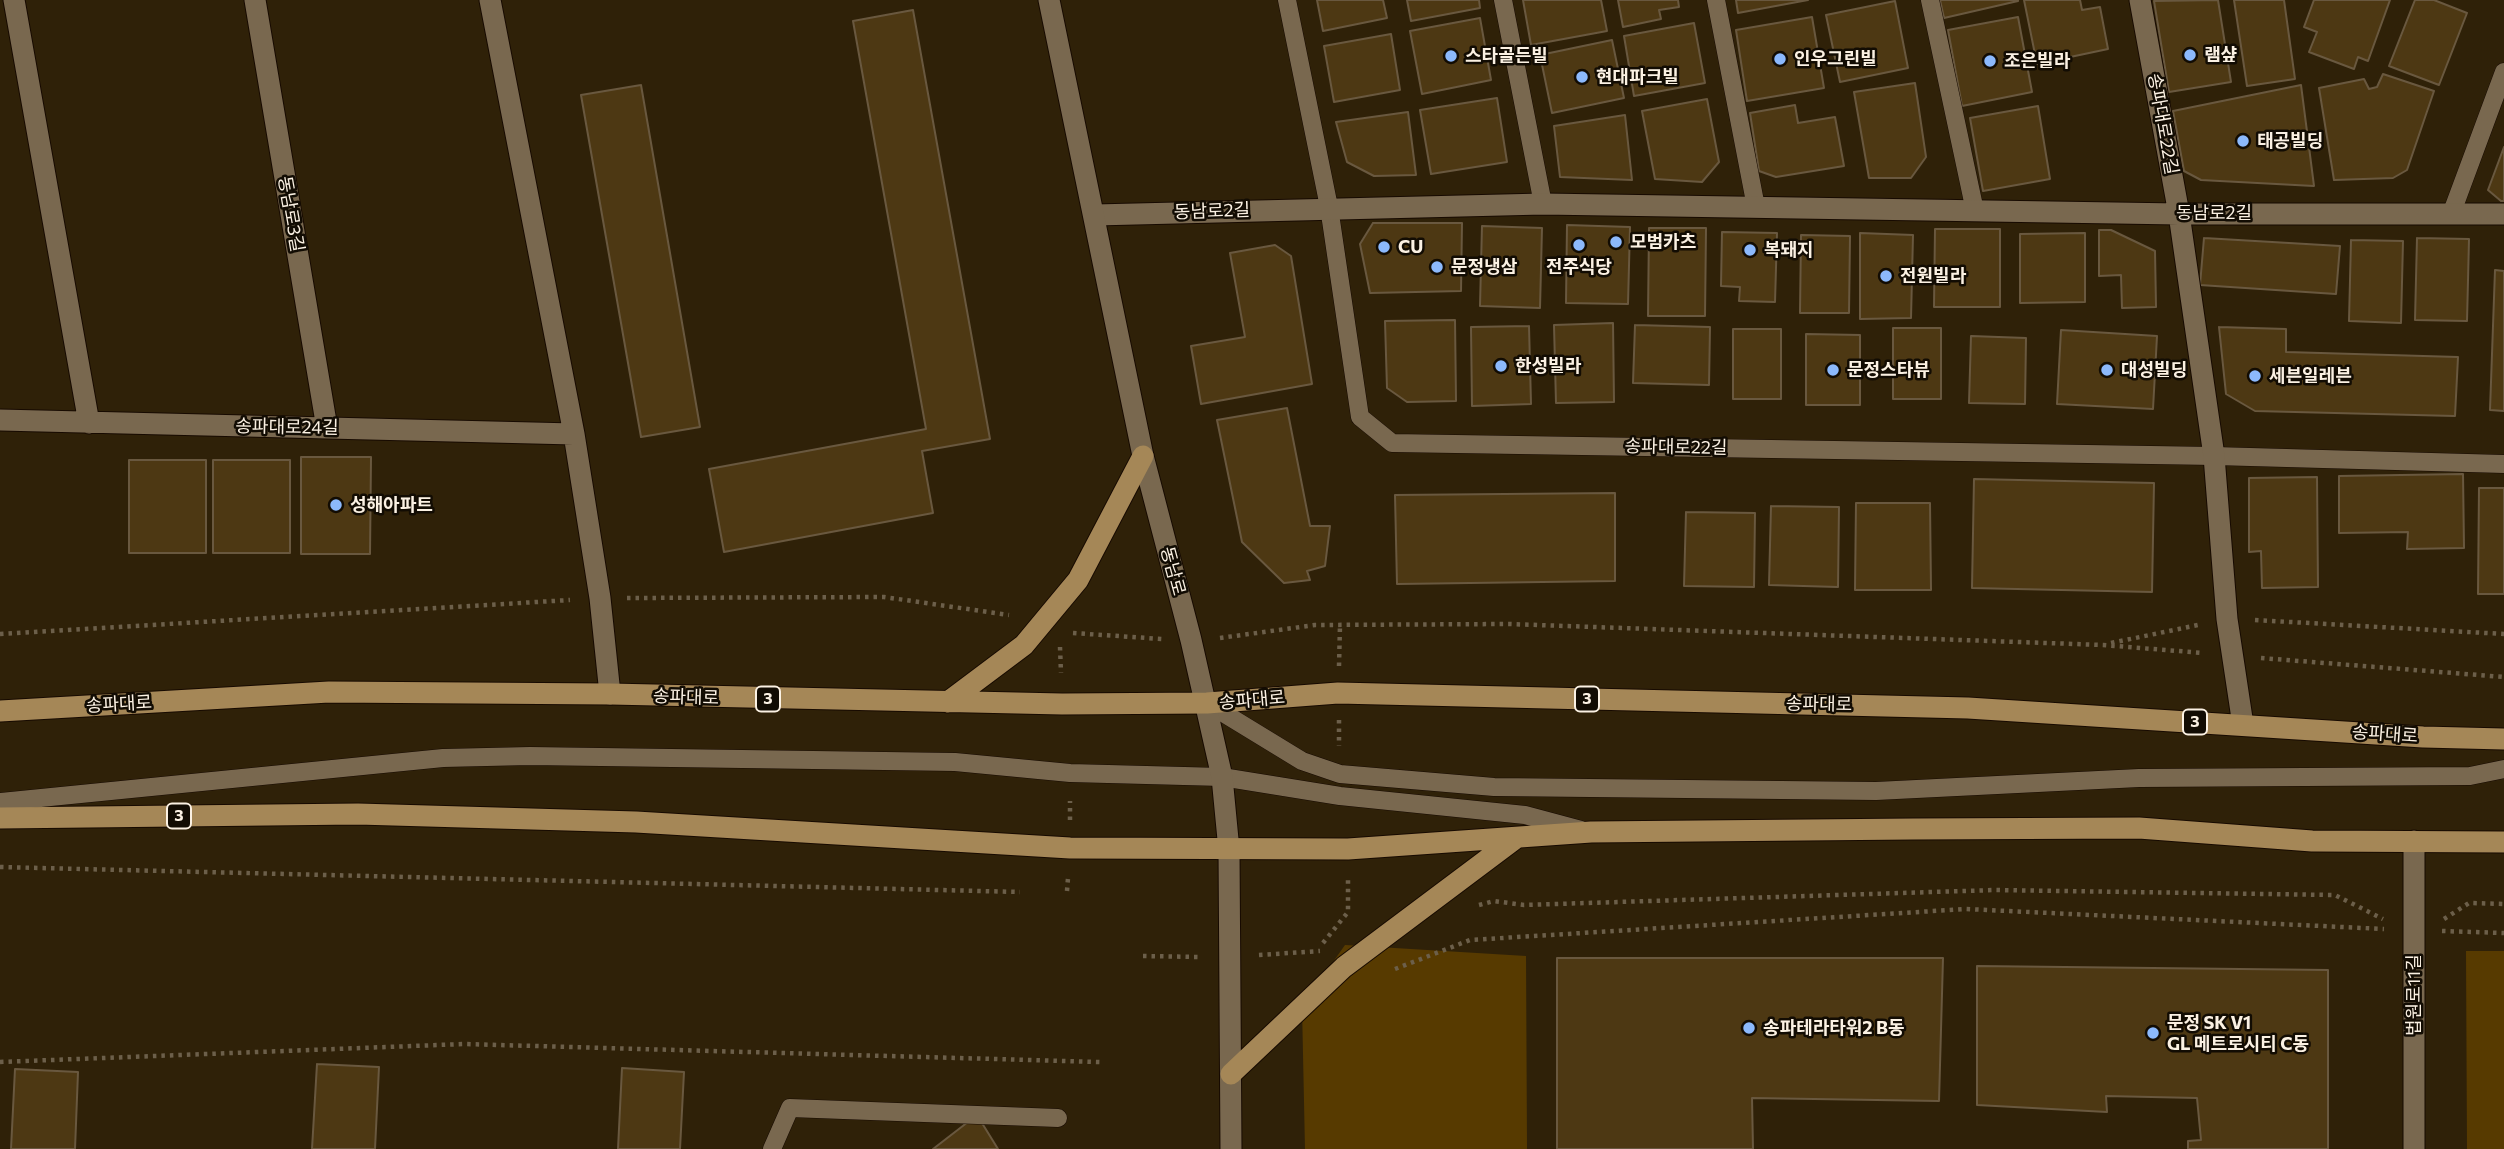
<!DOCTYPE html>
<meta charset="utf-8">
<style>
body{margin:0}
canvas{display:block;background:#2f2108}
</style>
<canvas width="2504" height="1149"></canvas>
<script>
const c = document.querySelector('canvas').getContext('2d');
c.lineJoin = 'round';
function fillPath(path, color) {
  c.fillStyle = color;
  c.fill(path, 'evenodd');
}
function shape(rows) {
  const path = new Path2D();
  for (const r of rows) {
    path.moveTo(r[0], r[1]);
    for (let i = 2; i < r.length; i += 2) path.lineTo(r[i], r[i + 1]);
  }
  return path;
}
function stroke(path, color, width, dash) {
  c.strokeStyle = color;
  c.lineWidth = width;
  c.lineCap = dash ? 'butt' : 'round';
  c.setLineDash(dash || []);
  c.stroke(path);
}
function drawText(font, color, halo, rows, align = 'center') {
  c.font = font + ' Commissioner,"Noto Sans KR",sans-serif';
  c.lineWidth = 5;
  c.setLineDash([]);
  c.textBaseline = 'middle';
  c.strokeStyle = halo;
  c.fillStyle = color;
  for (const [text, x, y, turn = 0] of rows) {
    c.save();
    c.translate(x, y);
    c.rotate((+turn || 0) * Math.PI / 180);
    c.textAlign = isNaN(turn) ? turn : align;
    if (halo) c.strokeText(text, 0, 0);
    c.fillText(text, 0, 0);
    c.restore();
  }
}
fillPath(shape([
 [1345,945,1526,956,1527,1149,1305,1149,1302,1006],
 [2466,951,2504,951,2504,1149,2467,1149]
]), '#573a00');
const building = shape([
 [1317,0,1383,0,1387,18,1323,31,1317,0],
 [1407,0,1479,0,1480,8,1411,21,1407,0],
 [1523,0,1601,0,1607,31,1531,45,1523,0],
 [1618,0,1678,0,1679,7,1659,10,1661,19,1623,27,1618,0],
 [1736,0,1808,0,1738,13,1736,0],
 [1940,0,2018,0,2018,1,1944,18,1940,0],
 [2024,0,2080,0,2082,10,2100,7,2108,49,2037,64,2024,0],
 [2218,0,2231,82,2169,92,2154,1,2218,0],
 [2234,0,2284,0,2295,79,2247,86,2234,0],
 [2314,0,2390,0,2368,61,2358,57,2354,69,2309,52,2317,32,2304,27,2314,0],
 [2415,0,2434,0,2467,13,2439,85,2389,66,2415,0],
 [1895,1,1908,68,1840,82,1826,15,1895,1],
 [913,10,990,439,922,451,933,513,724,552,709,469,926,429,853,21,913,10],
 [1812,17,1824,88,1747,101,1736,30,1812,17],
 [2018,17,2032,92,1962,106,1948,30,2018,17],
 [1480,18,1491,80,1422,94,1410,31,1480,18],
 [1694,23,1705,83,1634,96,1624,36,1694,23],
 [1391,34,1400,90,1334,102,1324,46,1391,34],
 [1612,40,1624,98,1552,113,1540,55,1612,40],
 [2383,74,2434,91,2407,170,2393,178,2334,180,2319,88,2364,79,2369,89,2377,87,2383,74],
 [1915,83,1926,157,1911,178,1869,178,1854,92,1915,83],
 [641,85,700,427,641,437,581,95,641,85],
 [2301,85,2314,186,2201,180,2184,171,2173,111,2301,85],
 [1497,98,1507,162,1431,174,1420,110,1497,98],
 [1707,99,1719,162,1702,182,1655,179,1642,111,1707,99],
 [1795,105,1798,123,1835,117,1844,166,1776,177,1759,171,1750,113,1795,105],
 [2038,106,2050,179,1983,191,1970,118,2038,106],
 [1408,112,1416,175,1374,176,1347,162,1336,122,1408,112],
 [1625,115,1632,180,1560,177,1554,126,1625,115],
 [2504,147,2504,201,2501,201,2488,190,2504,147],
 [1373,223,1462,223,1461,291,1370,293,1360,244,1373,223],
 [1567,225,1630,227,1628,304,1566,303,1567,225],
 [1482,226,1542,228,1540,308,1480,306,1482,226],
 [1649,228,1706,228,1705,316,1648,316,1649,228],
 [1935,229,2000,229,2000,307,1934,307,1935,229],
 [2099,230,2111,230,2155,251,2156,307,2122,308,2121,275,2099,276,2099,230],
 [1722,232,1777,233,1775,302,1739,301,1740,287,1721,286,1722,232],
 [1860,233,1913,235,1911,318,1860,319,1860,233],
 [2085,233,2085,302,2020,303,2020,234,2085,233],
 [1801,235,1850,236,1849,313,1800,313,1801,235],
 [2204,238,2340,246,2336,294,2200,285,2204,238],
 [2417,238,2469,239,2467,321,2415,320,2417,238],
 [2351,240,2403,241,2401,323,2349,321,2351,240],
 [1275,245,1291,256,1312,384,1201,404,1191,346,1245,337,1230,253,1275,245],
 [2495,270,2504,271,2504,411,2490,410,2495,270],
 [1455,320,1456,401,1407,402,1387,388,1385,321,1455,320],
 [1613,323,1614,402,1556,403,1554,325,1613,323],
 [1635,325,1710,327,1709,385,1633,383,1635,325],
 [1529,326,1531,404,1472,406,1471,327,1529,326],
 [2219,327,2286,329,2286,352,2458,357,2455,416,2255,411,2226,394,2219,327],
 [1893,328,1941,328,1941,399,1893,399,1893,328],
 [1733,329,1781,329,1781,399,1733,399,1733,329],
 [2061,330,2157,336,2153,409,2057,404,2061,330],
 [1806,334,1860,335,1860,405,1806,405,1806,334],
 [1971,336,2026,338,2025,404,1969,403,1971,336],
 [1287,408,1310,526,1330,526,1325,566,1307,571,1310,580,1284,583,1242,542,1217,420,1287,408],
 [301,457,371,457,370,554,301,554,301,457],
 [129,460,206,460,206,553,129,553,129,460],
 [213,460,290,460,290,553,213,553,213,460],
 [2463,474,2464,548,2407,549,2408,532,2339,533,2339,476,2463,474],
 [2317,477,2318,587,2262,588,2261,551,2249,552,2249,478,2317,477],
 [1974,479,2154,483,2152,592,1972,588,1974,479],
 [2479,488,2504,488,2504,594,2478,594,2479,488],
 [1615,493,1615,581,1397,584,1395,495,1615,493],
 [1856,503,1930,503,1931,590,1855,590,1856,503],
 [1771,506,1839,507,1838,587,1769,585,1771,506],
 [1686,512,1755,513,1754,587,1684,586,1686,512],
 [1557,958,1943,958,1939,1101,1752,1098,1753,1149,1557,1149,1557,958],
 [1977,966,2328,970,2328,1149,2188,1149,2188,1141,2201,1140,2197,1098,2106,1096,2107,1112,1977,1105,1977,966],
 [317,1064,379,1067,375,1149,312,1149,317,1064],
 [622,1068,684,1072,680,1149,618,1149,622,1068],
 [15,1069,78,1072,75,1149,11,1149,15,1069],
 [977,1115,998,1149,933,1149,977,1115]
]);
fillPath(building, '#4d3813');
stroke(building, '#69583f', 2);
const lane = shape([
 [1287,0,1329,207,1360,417,1392,443,2214,456,2504,464],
 [1503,0,1543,204],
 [1716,0,1756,207],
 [1930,0,1975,211],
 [2452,212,2504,72],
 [1207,703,1302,761,1340,774,1494,787,1876,791,2139,778,2470,776,2504,769],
 [0,802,443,758,530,756,955,762,1070,773,1222,777,1340,796,1525,815,1581,830],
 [772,1149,790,1108,1058,1118]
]);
const street = shape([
 [14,0,89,423],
 [255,0,327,428],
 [490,0,574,434,600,598,610,694],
 [2140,0,2179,214,2214,456,2227,619,2243,725],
 [1095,215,1543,204,2179,214,2504,214],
 [0,420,574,434],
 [2414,841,2414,1149]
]);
const secondary = shape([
 [1049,0,1143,456,1191,640,1222,777,1229,850,1231,1149]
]);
const primary = shape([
 [948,702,1024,645,1078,580,1143,456],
 [0,711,329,692,610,694,1062,704,1207,703,1338,693,1968,708,2423,737,2504,739],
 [0,818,358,814,636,822,1070,848,1348,849,1591,832,1913,829,2139,828,2312,841,2504,842],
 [1231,1074,1344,967,1516,838]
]);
stroke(lane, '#170a00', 19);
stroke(street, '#170a00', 23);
stroke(secondary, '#170a00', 23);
stroke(primary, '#170a00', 23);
stroke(shape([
 [627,598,884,597,1009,615],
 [2255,620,2504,634],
 [1073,633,1162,639],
 [0,634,570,600],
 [1220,638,1315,625,1509,624,2103,645,2203,653],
 [2111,643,2198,625],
 [1060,647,1061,673],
 [2261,658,2504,677],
 [1339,666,1340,625],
 [1339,720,1339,746],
 [1070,820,1070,801],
 [0,867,1020,892],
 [1067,891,1068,878],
 [1479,905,1494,901,1524,905,1995,890,2335,895,2383,919],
 [2444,919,2469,903,2504,904],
 [2442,931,2504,933],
 [1323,943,1348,912,1348,877],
 [1259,955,1320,951],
 [1143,956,1201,957],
 [1395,969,1470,940,1966,909,2384,929],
 [0,1062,464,1044,1100,1062]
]), '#6c5f4a', 4.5, [3.5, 5]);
stroke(lane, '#79684f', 18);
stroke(street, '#79684f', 21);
stroke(secondary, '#79684f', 21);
stroke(primary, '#a58757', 21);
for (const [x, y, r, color] of [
 [2190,55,7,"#8cb9fc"],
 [1451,56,7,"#8cb9fc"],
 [1780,59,7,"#8cb9fc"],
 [1990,61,7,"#8cb9fc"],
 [1582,77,7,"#8cb9fc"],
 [2243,141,7,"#8cb9fc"],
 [1616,242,7,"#8cb9fc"],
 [1579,245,7,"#8cb9fc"],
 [1384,247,7,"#8cb9fc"],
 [1750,250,7,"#8cb9fc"],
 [1437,267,7,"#8cb9fc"],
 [1886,276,7,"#8cb9fc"],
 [1501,366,7,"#8cb9fc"],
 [1833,370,7,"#8cb9fc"],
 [2107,370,7,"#8cb9fc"],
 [2255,376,7,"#8cb9fc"],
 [336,505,7,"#8cb9fc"],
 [1749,1028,7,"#8cb9fc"],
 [2153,1033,7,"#8cb9fc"]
]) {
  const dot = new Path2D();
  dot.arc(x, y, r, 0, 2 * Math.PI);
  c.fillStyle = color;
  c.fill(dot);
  stroke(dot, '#120c03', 2.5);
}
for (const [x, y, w] of [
 [768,699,24],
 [1587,699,24],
 [2195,722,24],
 [179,816,24]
]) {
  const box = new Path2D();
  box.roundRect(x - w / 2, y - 12.5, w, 25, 5);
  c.fillStyle = '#120c03';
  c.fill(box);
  stroke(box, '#fbf1e3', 2);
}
drawText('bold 16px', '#fbf1e3', null, [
 ["3",768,699],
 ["3",1587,699],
 ["3",2195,722],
 ["3",179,816]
]);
drawText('bold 18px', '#fbf1e3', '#120c03', [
 ["램샾",2204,55],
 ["스타골든빌",1465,56],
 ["인우그린빌",1794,59],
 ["조은빌라",2004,61],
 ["현대파크빌",1596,77],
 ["태공빌딩",2257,141],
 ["모범카츠",1630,242],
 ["CU",1398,247],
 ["복돼지",1764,250],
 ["문정냉삼",1451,267],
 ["전주식당",1579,267,"center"],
 ["전원빌라",1900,276],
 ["한성빌라",1515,366],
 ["문정스타뷰",1847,370],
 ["대성빌딩",2121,370],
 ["세븐일레븐",2269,376],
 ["성해아파트",350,505],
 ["문정 SK V1",2167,1023],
 ["GL 메트로시티 C동",2167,1044],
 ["송파테라타워2 B동",1763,1028]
], 'left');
drawText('18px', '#fbf1e3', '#120c03', [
 ["송파대로22길",2163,124,80],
 ["동남로2길",1212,211,-2],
 ["동남로2길",2214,213],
 ["동남로3길",291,214,80],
 ["송파대로24길",287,427,1],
 ["송파대로22길",1676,447,1],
 ["동남로",1173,571,75],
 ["송파대로",686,697,2],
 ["송파대로",1252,700,-5],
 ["송파대로",119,704,-3],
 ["송파대로",1819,704,1],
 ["송파대로",2385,734,4],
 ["법원로11길",2414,995,-90]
]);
</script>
